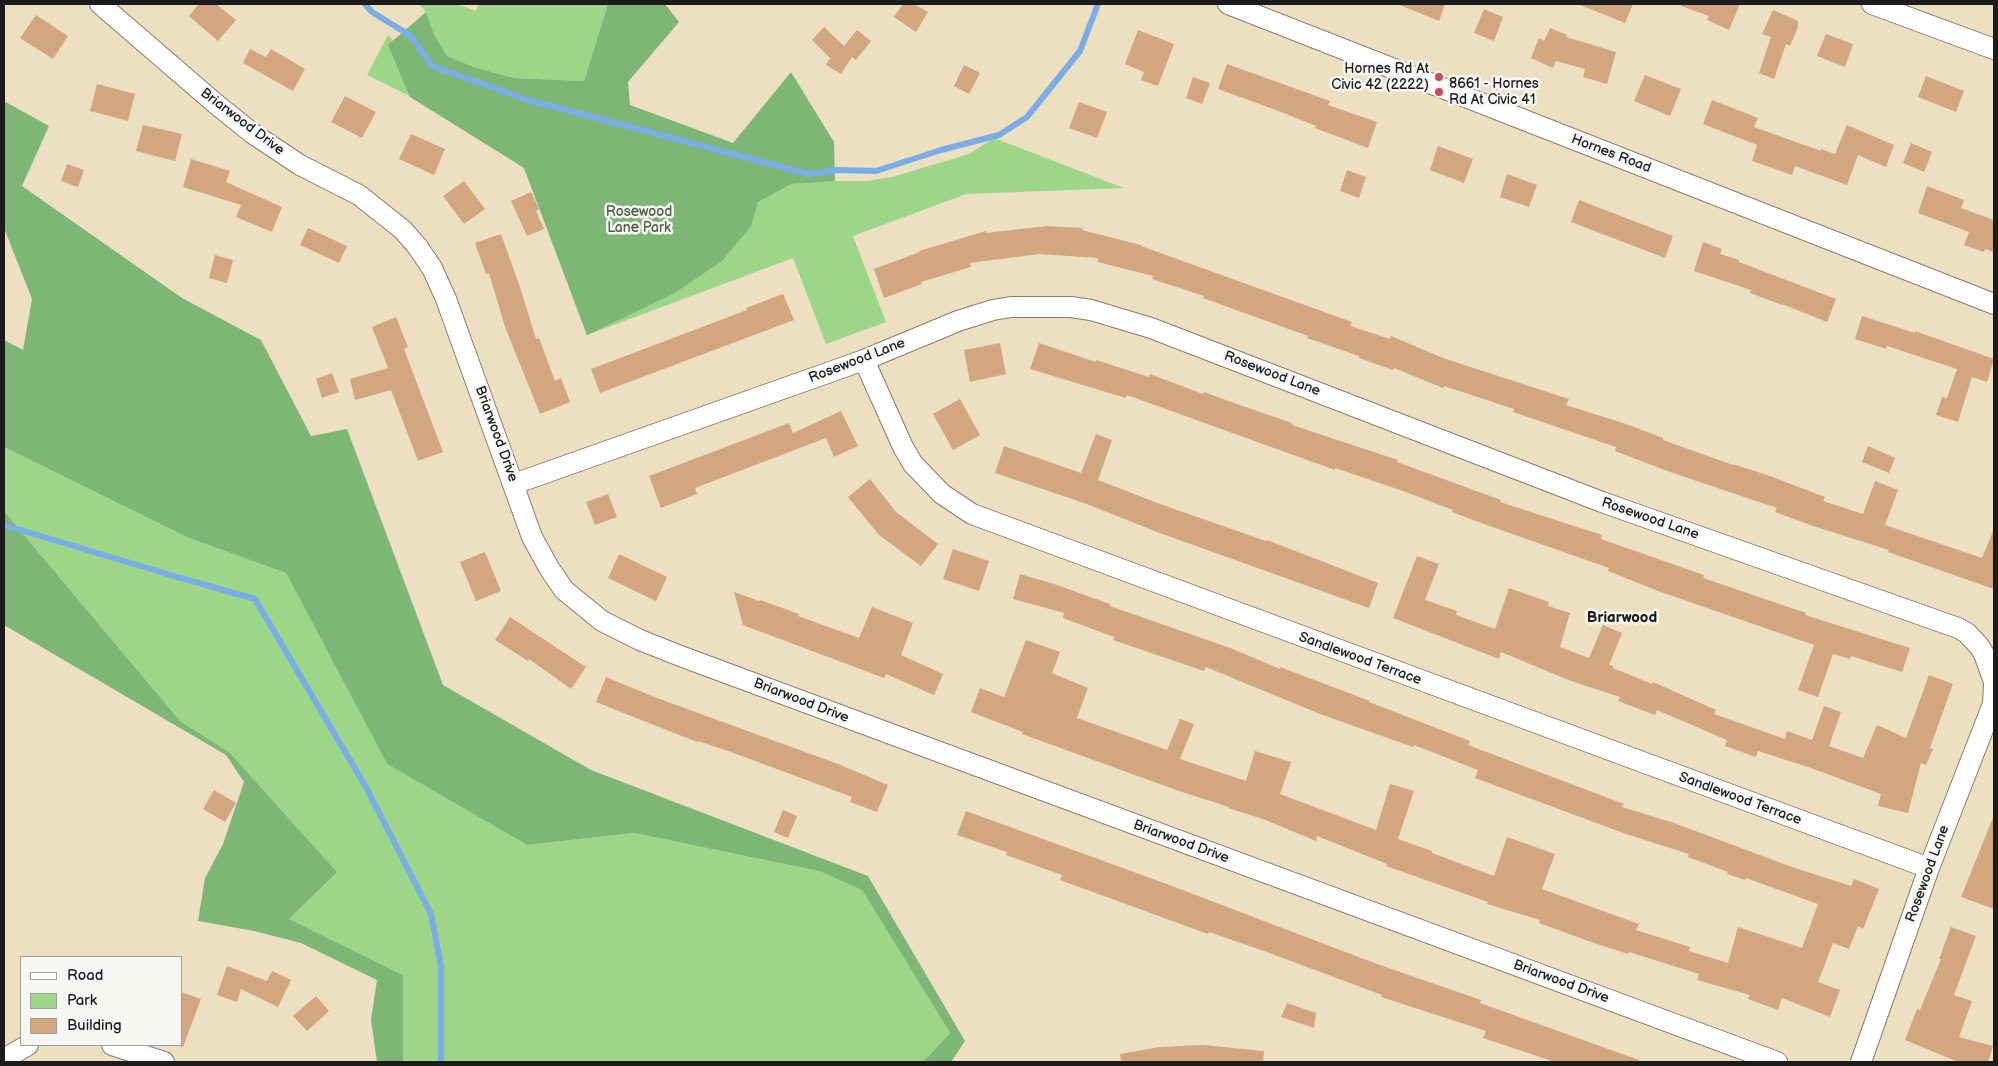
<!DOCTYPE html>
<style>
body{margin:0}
#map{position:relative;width:1998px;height:1066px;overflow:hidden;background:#ede0c1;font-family:"Balsamiq Sans",sans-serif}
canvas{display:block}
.frame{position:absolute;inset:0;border:5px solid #1c1c1c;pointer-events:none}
.legend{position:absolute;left:20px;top:956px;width:162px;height:90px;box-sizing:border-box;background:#f6f6f2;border:1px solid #9f9f9c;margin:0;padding:6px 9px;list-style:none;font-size:15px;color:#1c1c1c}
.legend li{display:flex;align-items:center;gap:10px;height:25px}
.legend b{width:25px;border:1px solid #9f9f9c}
</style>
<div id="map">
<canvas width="1998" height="1066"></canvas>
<div class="frame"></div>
<ul class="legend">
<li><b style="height:6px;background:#fff"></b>Road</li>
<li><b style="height:14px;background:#9dd689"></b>Park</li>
<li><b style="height:14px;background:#d2a67e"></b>Building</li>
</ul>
</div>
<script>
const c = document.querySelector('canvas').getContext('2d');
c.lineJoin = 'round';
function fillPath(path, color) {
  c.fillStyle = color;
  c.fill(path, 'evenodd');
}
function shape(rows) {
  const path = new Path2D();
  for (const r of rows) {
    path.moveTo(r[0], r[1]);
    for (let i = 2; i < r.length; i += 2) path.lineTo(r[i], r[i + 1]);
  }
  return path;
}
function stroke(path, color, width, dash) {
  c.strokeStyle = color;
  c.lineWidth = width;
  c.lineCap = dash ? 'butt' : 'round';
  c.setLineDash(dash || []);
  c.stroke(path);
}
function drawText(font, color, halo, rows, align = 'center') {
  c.font = font + ' "Balsamiq Sans",sans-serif';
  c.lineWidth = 5;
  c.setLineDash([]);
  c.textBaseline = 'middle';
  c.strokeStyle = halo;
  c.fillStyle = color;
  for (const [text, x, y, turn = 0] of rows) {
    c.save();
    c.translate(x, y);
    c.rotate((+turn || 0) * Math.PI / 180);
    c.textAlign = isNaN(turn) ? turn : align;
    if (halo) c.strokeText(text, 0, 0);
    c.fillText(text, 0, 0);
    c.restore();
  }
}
fillPath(shape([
 [419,4,457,4,476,11,479,4,608,4,584,81,514,78,474,67,447,56,434,34,426,12],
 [388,35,421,70,835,181,866,181,892,177,969,154,994,138,1124,188,966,194,853,236,886,322,826,344,793,258,587,335,517,149,367,75],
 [4,447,189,538,286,573,387,764,527,845,634,833,819,871,862,890,950,1033,923,1062,403,1062,403,975,289,919,336,871,229,752,180,721,4,511]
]), '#9dd689');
fillPath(shape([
 [608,4,665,4,679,22,628,82,630,105,733,143,791,72,834,142,835,181,791,184,758,202,751,226,722,261,673,294,587,335,524,168,410,97,388,45,426,12,434,34,447,56,474,67,514,78,584,81],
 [4,101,49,126,22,186,182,298,261,340,311,436,347,429,443,685,591,770,868,876,965,1041,951,1062,923,1062,950,1033,862,890,819,871,634,833,527,845,387,764,286,573,189,538,4,447,4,340,23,350,32,299,4,228],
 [4,511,180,721,229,752,337,872,289,919,403,975,403,1062,377,1062,371,1020,377,980,301,943,254,931,198,921,205,878,223,844,244,782,226,755,4,625]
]), '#7eb775');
stroke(shape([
 [365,4,372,12,411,36,432,66,528,100,809,174,838,170,876,171,941,150,999,135,1027,117,1080,51,1098,4],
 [4,525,174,576,255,599,367,789,431,914,441,966,441,1062]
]), '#7aace6', 6);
fillPath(shape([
 [199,4,216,4,236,20,218,41,189,16],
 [903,4,914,4,928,12,916,32,894,17],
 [1397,4,1445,4,1439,21],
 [1578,4,1633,4,1625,23],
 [1681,4,1740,4,1729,30,1707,20,1709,16,1681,6],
 [1484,9,1503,17,1494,41,1474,33],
 [1773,10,1798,21,1798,27,1790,46,1786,44,1774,79,1759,73,1771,37,1762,34],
 [36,15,68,36,53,59,20,38],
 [824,27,844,46,857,30,871,41,856,60,852,57,841,74,826,65,830,58,812,40],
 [1550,28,1567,35,1566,37,1616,52,1607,84,1583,77,1585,69,1556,61,1553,68,1531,58,1539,38,1544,41],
 [1138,30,1174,44,1158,86,1141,80,1144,72,1125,64],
 [1826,34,1853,44,1845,67,1817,56],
 [250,49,266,57,271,49,305,69,293,91,243,63],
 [1227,64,1330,101,1328,105,1377,122,1368,148,1315,128,1316,126,1284,113,1218,89],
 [964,65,980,73,969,94,954,86],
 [1645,75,1681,89,1670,116,1634,101],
 [1926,76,1964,91,1956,112,1918,97],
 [1193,77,1210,83,1202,104,1186,98],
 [97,84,135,94,128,121,90,111],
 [345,96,376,112,362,138,331,122],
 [1712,100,1758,118,1754,127,1821,151,1821,149,1835,154,1847,125,1894,145,1886,167,1858,155,1847,185,1795,166,1792,175,1752,161,1757,145,1703,124],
 [1079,102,1107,112,1097,138,1069,128],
 [143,125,182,134,175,161,136,151],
 [411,134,445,149,434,175,399,159],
 [1911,143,1932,152,1924,172,1903,163],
 [1438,146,1473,159,1464,183,1430,170],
 [191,159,230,171,226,182,282,207,272,232,236,217,241,205,183,187],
 [67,164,84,170,78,187,61,181],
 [1347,170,1366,177,1359,198,1340,191],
 [1507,174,1537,185,1529,207,1500,197],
 [464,181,485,209,464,224,443,196],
 [1927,186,1964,200,1961,208,1994,220,1994,252,1985,249,1984,252,1964,245,1969,232,1918,213],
 [531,192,539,209,536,211,544,229,527,236,511,201],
 [1579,200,1673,236,1665,258,1571,222],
 [1047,226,1083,228,1082,230,1141,245,1141,246,1352,322,1350,326,1390,339,1391,336,1443,358,1569,399,1566,405,1626,424,1663,438,1663,440,1733,465,1733,464,1770,476,1825,497,1823,501,1863,514,1875,481,1898,490,1885,525,1982,558,1994,529,1994,589,1888,552,1889,550,1813,526,1775,512,1777,508,1670,472,1615,451,1616,447,1513,412,1514,409,1444,386,1443,388,1394,368,1393,370,1359,358,1359,356,1307,338,1308,336,1203,298,1204,296,1152,279,1153,276,1098,262,1098,258,1039,254,970,263,971,267,921,282,922,284,884,298,874,269,920,252,919,251,986,231,986,233],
 [308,228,347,246,339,263,300,245],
 [501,234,521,290,536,339,539,338,555,381,561,378,570,402,540,414,505,327,489,273,486,274,475,243],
 [1703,242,1722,249,1720,254,1739,260,1739,262,1836,299,1827,322,1782,304,1782,305,1750,293,1751,290,1694,271],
 [215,255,233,260,227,283,209,278],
 [783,294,794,320,600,393,591,369,747,310,746,308],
 [1862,316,1915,333,1915,331,1994,359,1987,382,1972,377,1958,422,1936,415,1942,397,1947,398,1957,369,1887,346,1886,349,1855,339],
 [396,317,408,347,404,349,443,452,418,461,391,390,355,400,350,379,388,368,372,327],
 [1000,343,1006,374,970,382,964,350],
 [1039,343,1096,362,1096,360,1149,377,1150,374,1203,394,1204,392,1234,403,1292,423,1292,425,1398,460,1397,462,1501,500,1500,502,1602,535,1601,539,1704,575,1703,578,1806,613,1805,615,1910,648,1902,672,1851,656,1850,659,1833,654,1818,697,1798,690,1814,645,1658,591,1608,571,1609,568,1484,524,1452,512,1453,510,1403,491,1335,468,1335,470,1127,395,1126,398,1030,369],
 [332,373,339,392,322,398,316,379],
 [960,399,980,435,953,450,933,414],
 [841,411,858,446,834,457,826,438,695,488,697,494,661,508,649,476,789,423,793,433],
 [1096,434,1112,440,1098,480,1160,504,1266,541,1267,540,1378,583,1369,608,1157,532,1084,503,995,473,1004,446,1081,473],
 [1868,446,1895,458,1889,473,1862,462],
 [870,479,896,512,938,544,921,566,879,535,848,497],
 [608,494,617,517,595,525,586,502],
 [953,549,989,561,979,591,943,579],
 [485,552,501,591,476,601,460,562],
 [619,554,667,577,656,601,608,578],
 [1417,556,1439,564,1425,600,1457,611,1456,615,1495,629,1509,588,1549,602,1548,606,1570,613,1560,647,1589,658,1603,625,1622,633,1609,665,1613,666,1613,668,1652,684,1653,682,1716,710,1714,714,1785,739,1787,731,1812,740,1824,706,1841,712,1829,746,1863,758,1877,725,1906,738,1929,675,1953,684,1930,748,1933,749,1926,765,1921,763,1908,813,1878,806,1881,794,1811,768,1758,751,1756,757,1725,746,1727,740,1657,710,1655,715,1618,701,1620,697,1571,681,1501,652,1499,659,1393,618],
 [1020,574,1057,585,1110,604,1110,606,1233,649,1280,669,1280,667,1370,701,1369,702,1470,741,1468,745,1624,804,1622,807,1674,823,1792,867,1851,886,1854,879,1879,889,1863,929,1858,926,1849,949,1833,943,1818,982,1840,990,1830,1017,1782,998,1778,1010,1748,999,1750,995,1697,980,1699,974,1629,952,1628,954,1591,942,1539,923,1540,920,1487,904,1488,902,1386,866,1387,864,1317,836,1316,841,1263,819,1228,808,1229,807,1179,791,1022,734,1023,732,971,712,980,688,1004,697,1026,640,1060,652,1052,673,1088,688,1077,718,1167,750,1180,719,1194,724,1180,759,1246,781,1255,751,1291,762,1280,794,1376,830,1390,784,1414,791,1398,839,1432,851,1432,853,1494,876,1507,837,1555,854,1542,889,1639,924,1636,930,1690,947,1689,951,1728,963,1738,927,1802,948,1818,904,1746,878,1745,880,1727,874,1728,872,1688,857,1689,854,1626,834,1510,791,1475,778,1478,770,1414,745,1413,747,1320,714,1206,667,1204,671,1113,640,1114,637,1063,618,1064,613,1013,599],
 [734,592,759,601,760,600,799,614,798,616,859,638,872,607,913,623,901,655,943,674,934,695,886,674,884,678,743,625],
 [510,617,586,667,571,689,529,659,528,661,495,640],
 [606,677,657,698,838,764,888,785,877,812,850,802,852,797,731,752,698,741,697,742,596,702],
 [214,790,236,803,225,822,203,809],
 [783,810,797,816,788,838,774,832],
 [966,811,1164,883,1377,964,1481,1000,1480,1003,1639,1060,1639,1062,1555,1062,1483,1038,1486,1031,1381,997,1382,995,1264,951,1209,932,1208,934,1060,880,1062,875,1006,855,1007,852,957,835],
 [1994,815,1994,909,1961,897],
 [1951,927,1976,936,1954,995,1972,1001,1959,1037,1993,1046,1988,1062,1958,1062,1905,1040,1917,1009,1920,1010,1941,959,1939,959],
 [227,966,267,981,272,971,291,980,278,1007,241,989,237,1002,217,995],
 [181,992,201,999,183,1047,181,1047],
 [316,996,329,1011,307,1031,293,1016],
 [1287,1003,1316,1013,1314,1028,1281,1017],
 [1203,1045,1264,1051,1263,1062,1121,1062,1120,1054,1160,1047]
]), '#d2a67e');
const minor = shape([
 [100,4,216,104,252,133,300,165,359,195,403,230,417,246,432,268,446,299,532,537,549,568,564,590,602,621,640,640,683,657,1777,1062],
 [1228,4,1994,304],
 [1872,4,1994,49],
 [864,360,903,447,913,464,942,494,972,514,1929,868],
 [514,484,864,360,958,321,993,310,1011,307,1071,307,1091,310,1151,328,1602,502,1958,628,1967,633,1979,646,1984,654,1994,682],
 [112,1045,164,1062],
 [4,1059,28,1045],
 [1861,1062,1929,868,1993,704,1994,685]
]);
stroke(minor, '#847e6e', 22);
stroke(minor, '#fff', 20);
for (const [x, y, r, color] of [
 [1439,77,5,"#d1495b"],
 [1439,92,5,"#d1495b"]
]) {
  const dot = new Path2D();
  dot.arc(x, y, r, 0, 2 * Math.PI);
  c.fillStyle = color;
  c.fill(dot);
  stroke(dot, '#f6f6f2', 2);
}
drawText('14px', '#1c1c1c', '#f6f6f2', [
 ["Hornes Rd At",1429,69],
 ["Civic 42 (2222)",1429,85],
 ["8661 - Hornes",1449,84,"left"],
 ["Rd At Civic 41",1449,100,"left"]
], 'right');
drawText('14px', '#1c1c1c', '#f6f6f2', [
 ["Briarwood Drive",242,122,37],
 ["Hornes Road",1611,154,21],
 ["Rosewood Lane",857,361,-21],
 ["Rosewood Lane",1272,374,21],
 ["Briarwood Drive",496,434,70],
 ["Rosewood Lane",1650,519,19],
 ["Sandlewood Terrace",1360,659,20],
 ["Briarwood Drive",801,701,21],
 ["Sandlewood Terrace",1740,799,20],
 ["Briarwood Drive",1181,842,20],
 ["Rosewood Lane",1928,874,-70],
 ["Briarwood Drive",1561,982,20]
]);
drawText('14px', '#495d42', '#f6f6f2', [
 ["Rosewood",639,212],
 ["Lane Park",639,228]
]);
drawText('bold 15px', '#1c1c1c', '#f6f6f2', [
 ["Briarwood",1622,618]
]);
</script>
